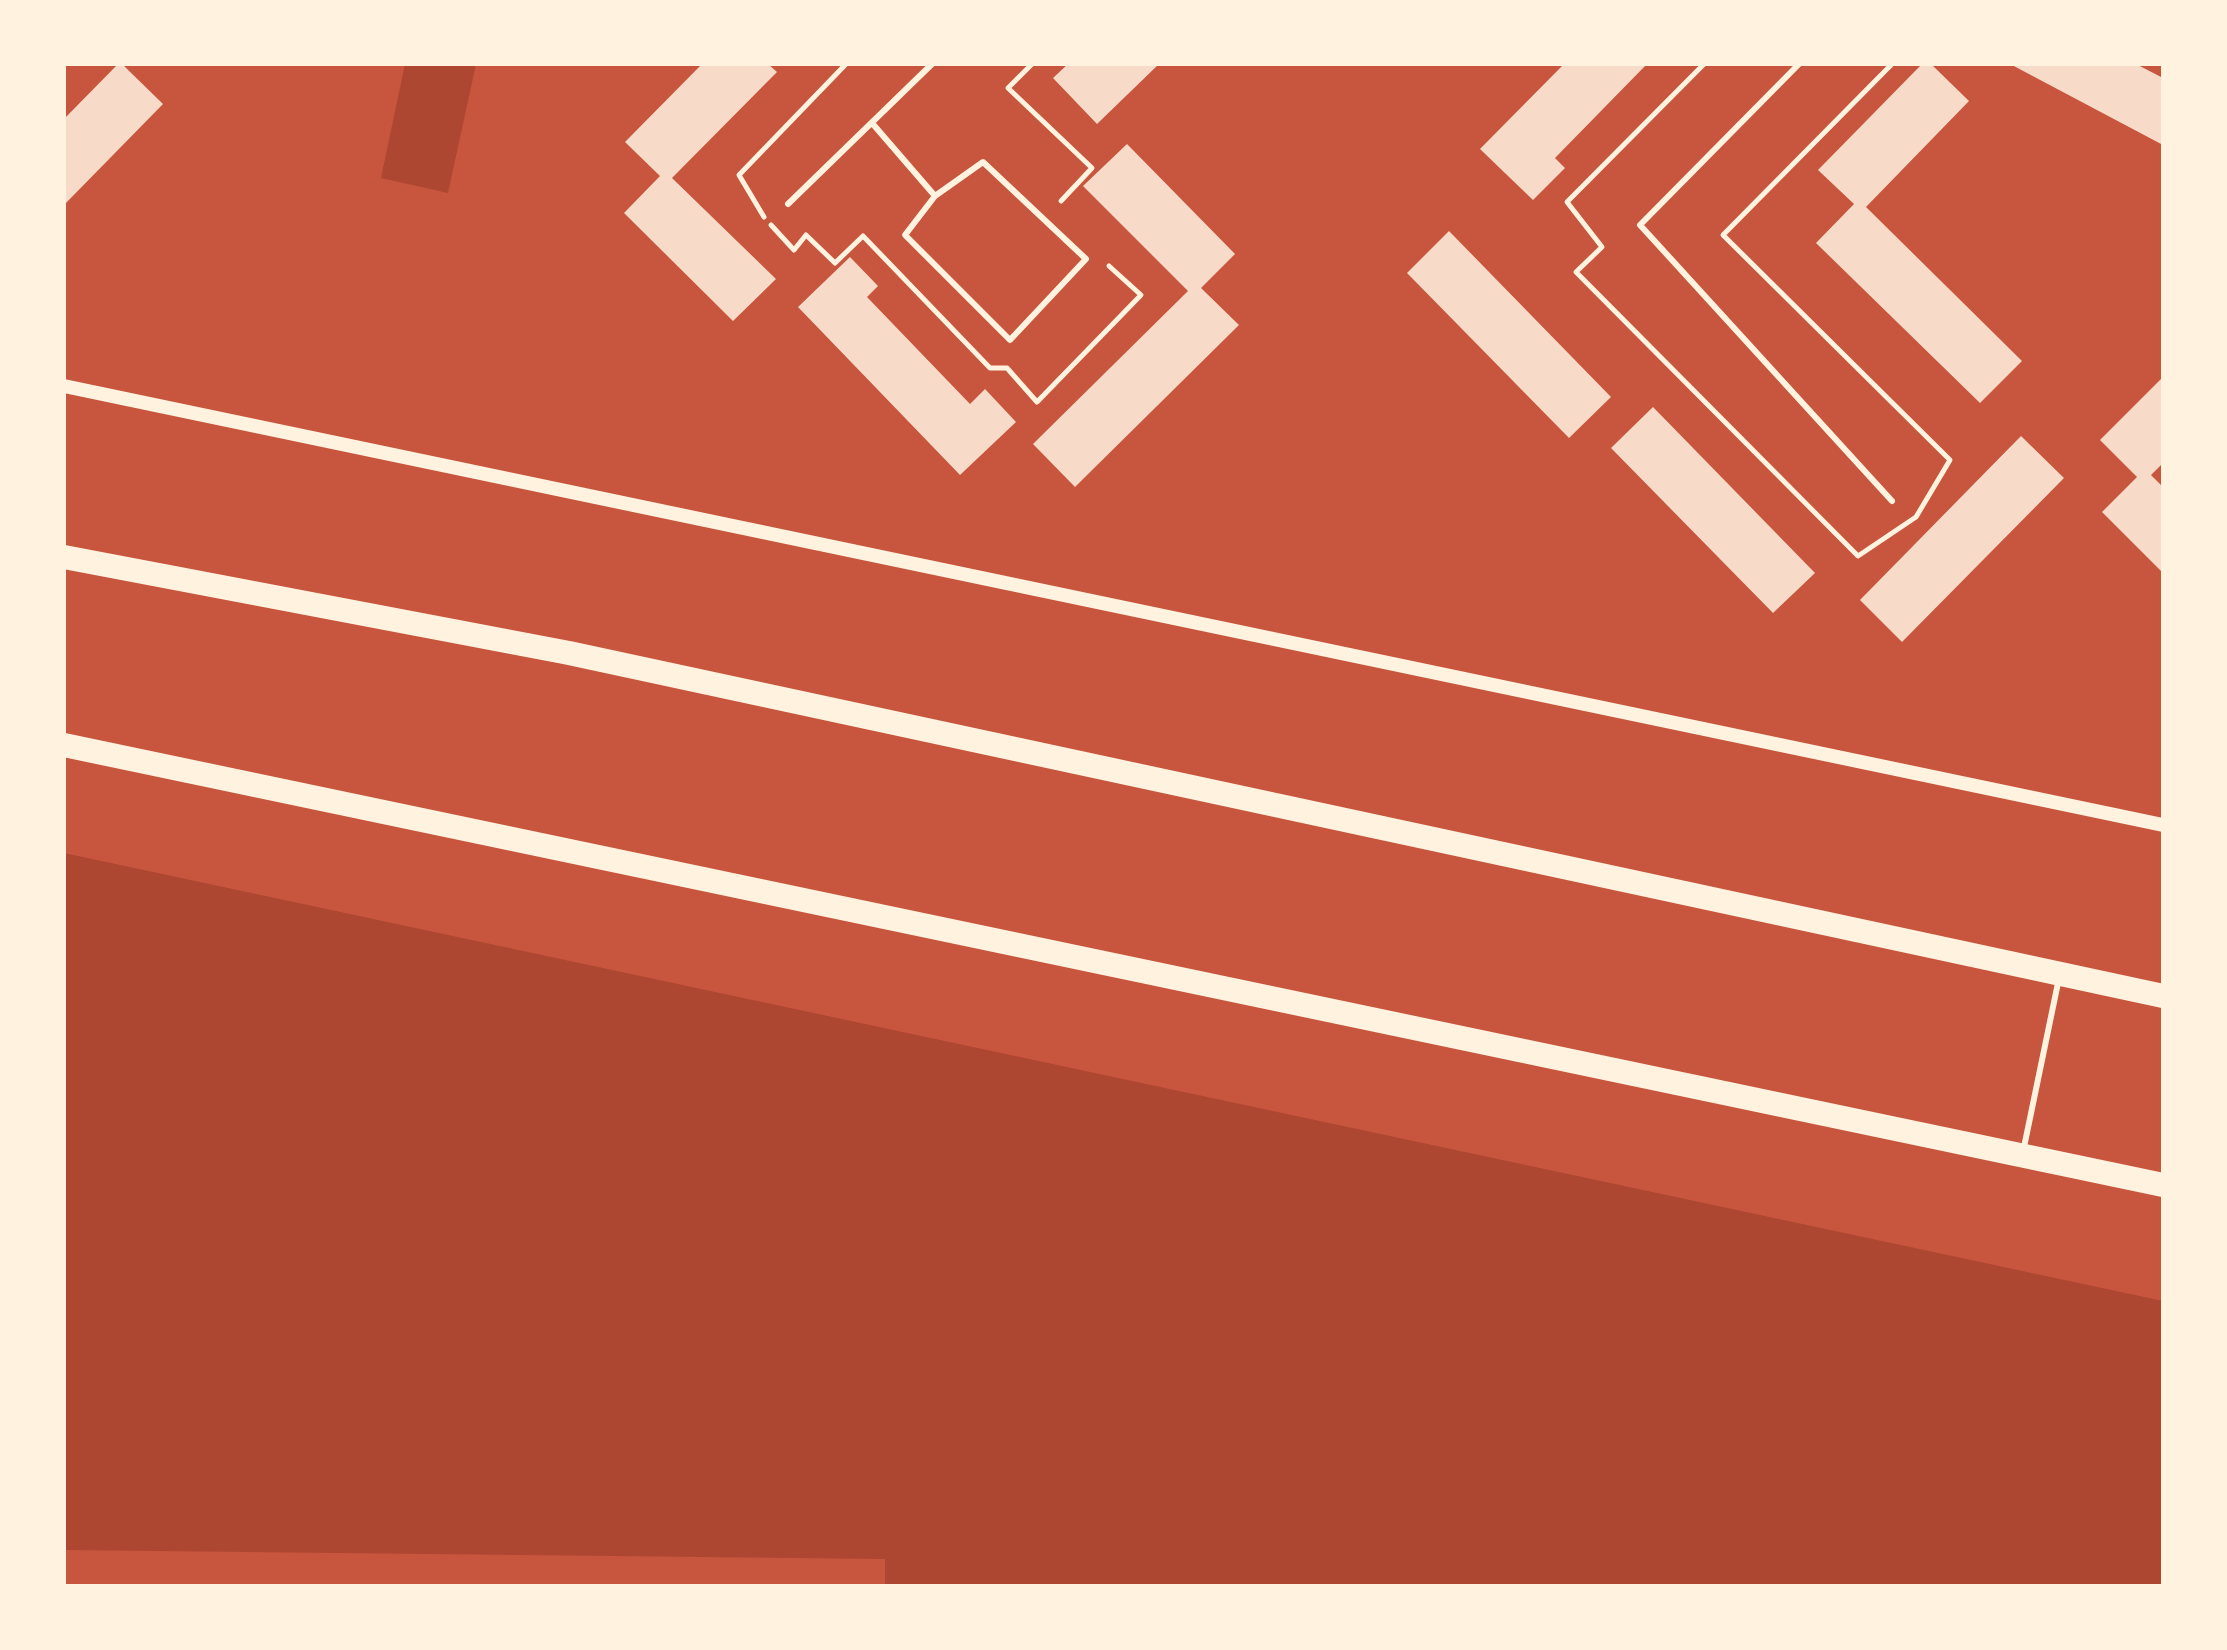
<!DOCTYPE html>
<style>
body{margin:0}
#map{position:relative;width:2227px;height:1650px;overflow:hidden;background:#c8553d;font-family:Lato,sans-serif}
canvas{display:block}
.frame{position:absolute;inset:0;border:66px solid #fff3e0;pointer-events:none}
</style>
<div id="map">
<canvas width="2227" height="1650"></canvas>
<div class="frame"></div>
</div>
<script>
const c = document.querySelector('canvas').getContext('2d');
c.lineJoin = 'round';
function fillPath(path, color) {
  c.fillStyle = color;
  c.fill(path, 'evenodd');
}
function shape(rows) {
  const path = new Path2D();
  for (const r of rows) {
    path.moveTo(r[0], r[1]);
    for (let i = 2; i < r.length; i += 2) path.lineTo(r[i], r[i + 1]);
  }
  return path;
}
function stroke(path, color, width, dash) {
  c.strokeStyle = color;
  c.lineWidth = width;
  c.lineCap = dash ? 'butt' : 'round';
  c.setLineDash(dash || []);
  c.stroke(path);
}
fillPath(shape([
 [405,64,476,64,448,193,381,178],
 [64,853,2163,1301,2163,1586,885,1586,885,1559,64,1550]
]), '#ae4732');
fillPath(shape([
 [118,64,122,64,163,104,64,205,64,119],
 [702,64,768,64,777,72,672,178,776,279,733,321,624,213,660,176,625,142],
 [1068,64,1159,64,1097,124,1053,78],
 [1564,64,1647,64,1555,158,1565,168,1533,200,1480,149],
 [1922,64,1931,64,1969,101,1866,207,2022,361,1980,403,1816,243,1854,204,1818,170],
 [2010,64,2136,64,2163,78,2163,145],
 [1127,144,1235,254,1201,288,1239,325,1075,487,1033,444,1188,291,1083,186],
 [1449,231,1611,397,1569,438,1407,273],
 [850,257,878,286,867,297,970,404,985,389,1016,422,960,475,798,307],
 [2163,377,2163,463,2151,475,2163,487,2163,573,2102,512,2137,477,2100,440],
 [1653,407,1815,573,1773,613,1611,448],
 [2021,436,2064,478,1902,642,1860,600]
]), '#f7dbc8');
stroke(shape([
 [1032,64,1008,88,1092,168,1061,201],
 [1704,64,1567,202,1602,247,1576,272,1858,556,1916,517,1950,460,1723,235,1892,64],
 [764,217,739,175,846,64],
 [771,225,794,250,806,235,835,263,863,236,990,368,1007,368,1037,402,1141,295,1109,266]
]), '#fff3e0', 5);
stroke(shape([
 [1799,64,1640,225,1892,501],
 [872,123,935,196,905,235,1010,340,1086,259,983,162,935,196],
 [788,204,932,64],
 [2023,1152,2059,978]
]), '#fff3e0', 6);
stroke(shape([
 [64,386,2163,825]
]), '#fff3e0', 14);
stroke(shape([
 [64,557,569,653,2163,996],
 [64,745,2163,1185]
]), '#fff3e0', 24);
</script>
